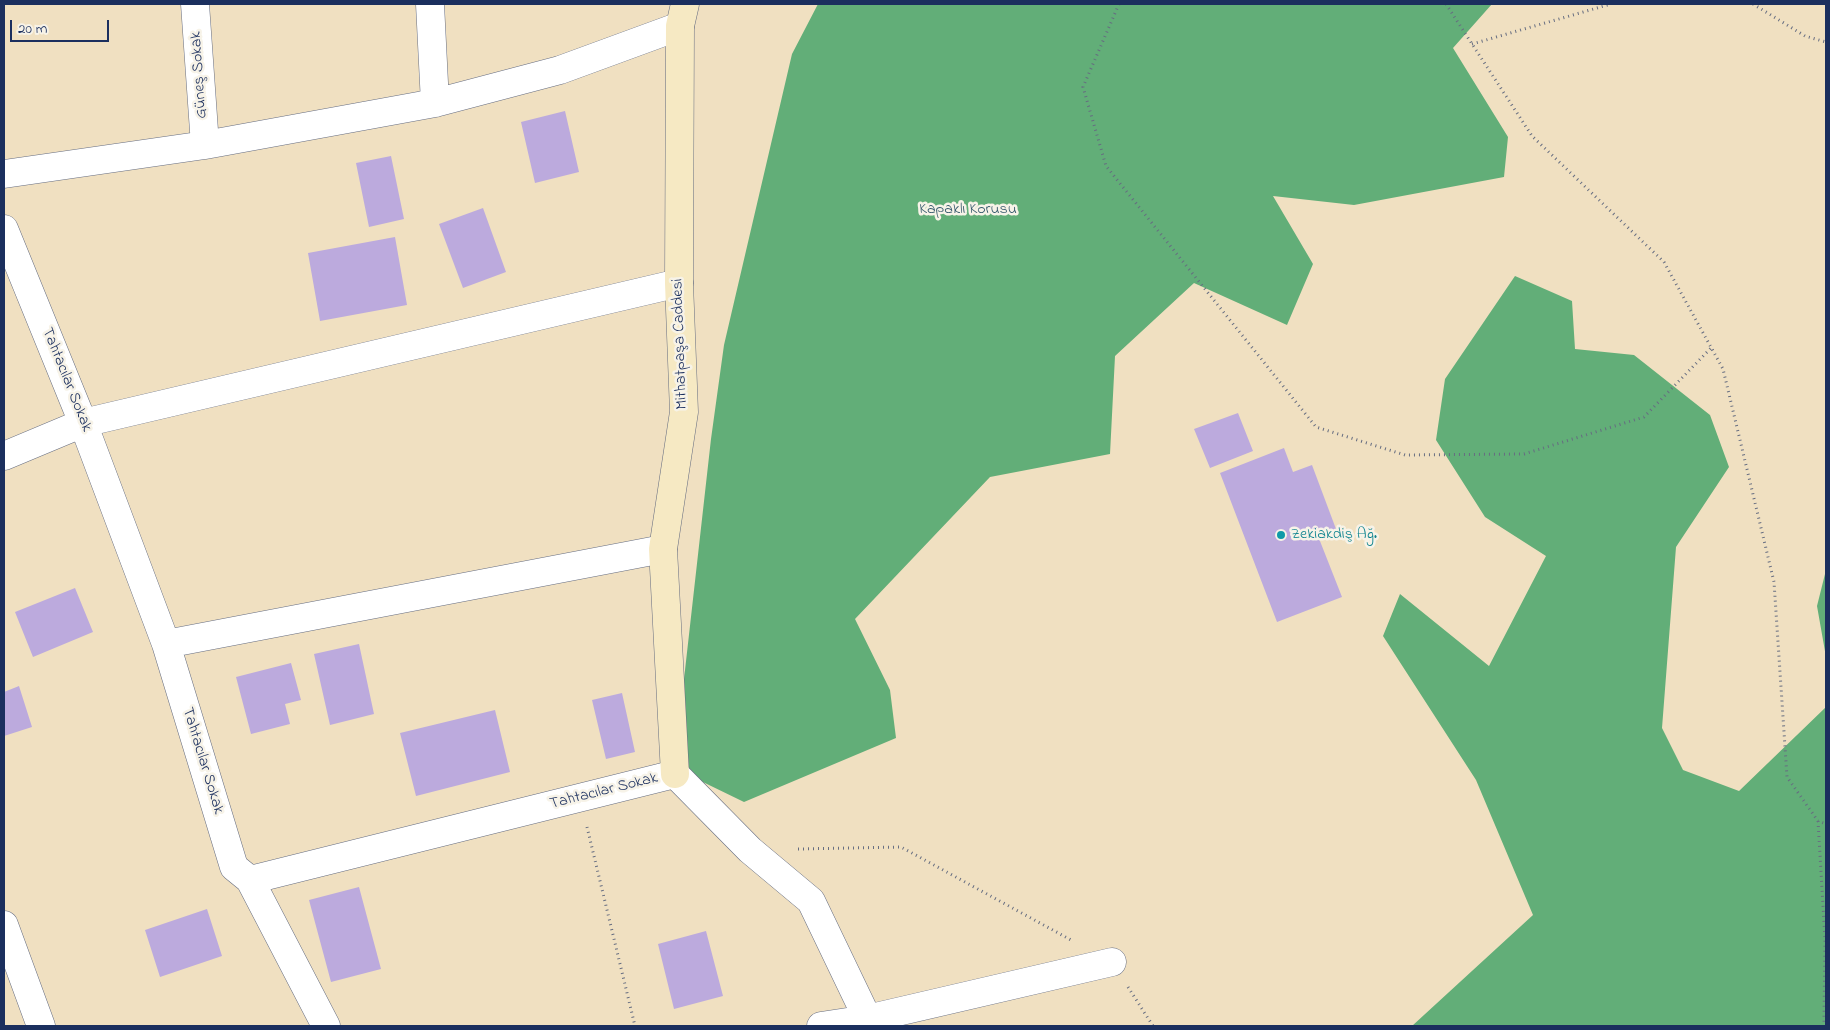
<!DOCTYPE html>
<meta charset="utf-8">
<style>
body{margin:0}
#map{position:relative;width:1830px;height:1030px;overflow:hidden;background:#f0e0c1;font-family:"Indie Flower",sans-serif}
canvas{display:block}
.frame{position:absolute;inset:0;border:5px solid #1b2f5e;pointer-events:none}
.scale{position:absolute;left:10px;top:20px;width:99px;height:22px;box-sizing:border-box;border:2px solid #1b2f5e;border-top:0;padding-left:6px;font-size:15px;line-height:18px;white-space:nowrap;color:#1b2f5e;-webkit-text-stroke:4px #f7f3e8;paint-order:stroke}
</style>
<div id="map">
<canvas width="1830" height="1030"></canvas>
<div class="frame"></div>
<div class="scale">20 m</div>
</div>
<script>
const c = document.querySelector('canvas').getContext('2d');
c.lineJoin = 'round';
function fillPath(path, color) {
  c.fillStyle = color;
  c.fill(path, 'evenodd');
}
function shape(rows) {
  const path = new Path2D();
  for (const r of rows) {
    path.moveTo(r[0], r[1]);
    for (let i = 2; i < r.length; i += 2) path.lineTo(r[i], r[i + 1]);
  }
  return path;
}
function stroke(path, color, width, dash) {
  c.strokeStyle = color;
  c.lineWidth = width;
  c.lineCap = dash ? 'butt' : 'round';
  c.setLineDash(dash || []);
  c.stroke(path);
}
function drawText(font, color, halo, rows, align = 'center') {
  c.font = font + ' "Indie Flower",sans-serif';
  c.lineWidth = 5;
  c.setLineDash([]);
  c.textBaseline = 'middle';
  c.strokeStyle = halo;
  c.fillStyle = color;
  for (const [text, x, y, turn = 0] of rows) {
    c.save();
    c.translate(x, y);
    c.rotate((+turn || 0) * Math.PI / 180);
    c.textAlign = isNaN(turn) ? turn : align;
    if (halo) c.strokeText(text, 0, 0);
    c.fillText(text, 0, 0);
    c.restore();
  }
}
fillPath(shape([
 [818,4,1492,4,1453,48,1508,137,1504,177,1354,205,1273,196,1313,264,1287,325,1194,283,1115,356,1110,454,990,477,855,619,890,690,896,738,744,802,674,768,711,439,724,345,792,54],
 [1515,276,1572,301,1575,349,1634,355,1710,415,1729,467,1676,547,1662,728,1683,770,1739,791,1826,707,1826,1026,1412,1026,1533,915,1476,780,1383,636,1400,594,1489,666,1546,556,1485,517,1436,440,1445,379],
 [1826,570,1826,657,1817,606]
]), '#62ae78');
fillPath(shape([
 [565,111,579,172,535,183,521,122],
 [391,156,404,219,369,227,356,163],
 [483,208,506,272,463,288,439,224],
 [395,237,407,305,320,321,308,253],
 [1238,413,1253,451,1210,468,1194,429],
 [1284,448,1293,472,1312,465,1336,529,1318,536,1342,597,1277,622,1220,473],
 [75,588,93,632,33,657,15,612],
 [359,644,374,714,330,725,314,654],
 [291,663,301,700,285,704,290,724,251,734,236,677],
 [19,686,32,727,4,736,4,692],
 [622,693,635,752,606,759,592,700],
 [495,710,510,772,416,796,400,733],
 [359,887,381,969,331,982,309,900],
 [207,909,222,956,160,977,145,930],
 [706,931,723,996,674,1009,658,944]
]), '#bcaadd');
const street = shape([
 [195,4,205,145],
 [430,4,435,103],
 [4,174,205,145,435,103,560,70,680,26],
 [4,229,83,423,166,644,234,867,250,880,675,774,750,850,811,901,871,1026],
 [4,456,83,423,679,283],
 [166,644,663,549],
 [250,880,326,1026],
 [4,925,41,1026],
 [821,1026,867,1019,1112,962]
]);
const secondary = shape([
 [675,774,663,549,684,412,679,283,680,26,685,4]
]);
stroke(street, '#666d81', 29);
stroke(secondary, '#666d81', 29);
stroke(shape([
 [1119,4,1083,87,1106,166,1316,427,1405,455,1524,454,1644,417,1711,348],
 [1446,4,1532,136,1664,262,1723,369,1774,582,1787,777,1818,821,1826,824],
 [1753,4,1805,36,1826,42],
 [1472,44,1611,4],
 [1818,821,1825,939,1824,1026],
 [587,827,635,1026],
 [798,849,901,847,1071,940],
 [1128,987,1153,1026]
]), '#666d81', 3, [1, 4]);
stroke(street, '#fff', 28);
stroke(secondary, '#f6e9c3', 28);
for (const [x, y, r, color] of [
 [1281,535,5,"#0f9aa8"]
]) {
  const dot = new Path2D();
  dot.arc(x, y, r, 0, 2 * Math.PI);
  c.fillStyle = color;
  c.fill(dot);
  stroke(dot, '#f7f3e8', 2);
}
drawText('16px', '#1b2f5e', '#f7f3e8', [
 ["Güneş Sokak",200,75,-94],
 ["Mithatpaşa Caddesi",681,344,-92],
 ["Tahtacılar Sokak",66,380,68],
 ["Tahtacılar Sokak",202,761,73],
 ["Tahtacılar Sokak",604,792,-14]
]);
drawText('16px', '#32566a', '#f7f3e8', [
 ["Kapaklı Korusu",968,210]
]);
drawText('16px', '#0d838f', '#f7f3e8', [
 ["Zekiakdiş Ağ.",1291,535]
], 'left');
</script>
